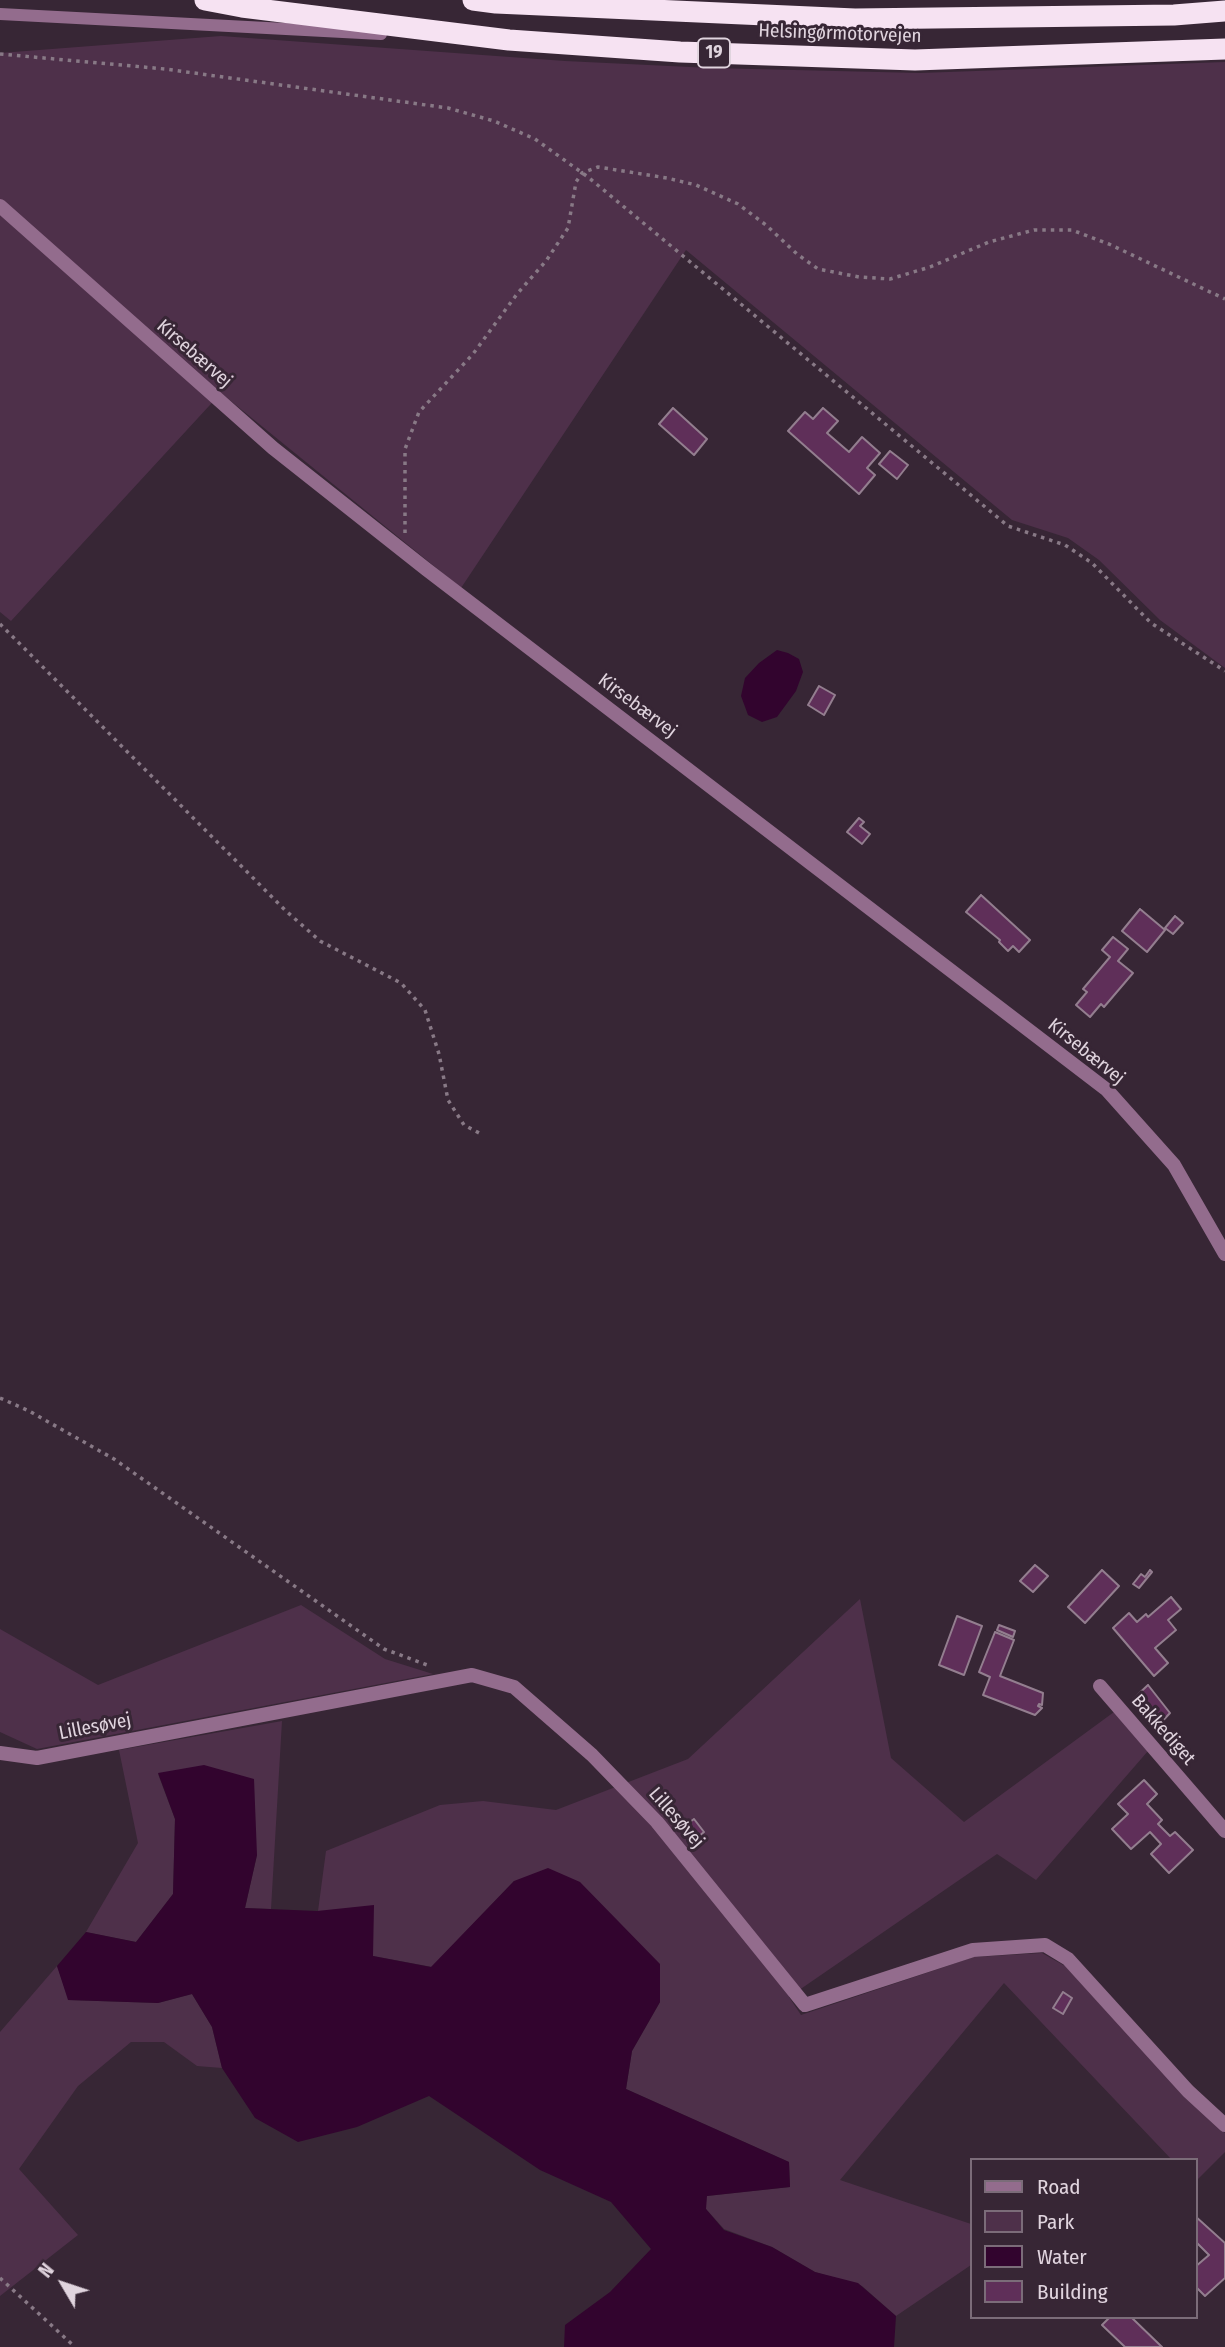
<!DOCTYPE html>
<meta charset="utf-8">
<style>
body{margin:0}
#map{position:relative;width:1225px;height:2347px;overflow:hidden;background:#372635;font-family:"Fira Sans Condensed",sans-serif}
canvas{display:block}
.legend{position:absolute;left:970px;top:2158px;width:228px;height:161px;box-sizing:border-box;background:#372635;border:2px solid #7b6c79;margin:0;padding:9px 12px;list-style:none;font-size:21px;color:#e0d4de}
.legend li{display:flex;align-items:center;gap:14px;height:35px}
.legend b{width:35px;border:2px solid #7b6c79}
.north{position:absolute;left:28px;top:2249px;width:70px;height:70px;-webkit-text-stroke:5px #372635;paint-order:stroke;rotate:309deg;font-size:19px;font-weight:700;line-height:28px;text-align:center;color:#e0d4de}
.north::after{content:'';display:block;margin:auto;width:24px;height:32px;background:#e0d4de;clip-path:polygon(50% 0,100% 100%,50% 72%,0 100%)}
</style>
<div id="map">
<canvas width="1225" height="2347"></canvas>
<ul class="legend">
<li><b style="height:9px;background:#936c8d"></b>Road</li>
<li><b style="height:19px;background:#4e304a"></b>Park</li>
<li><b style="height:19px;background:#32042e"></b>Water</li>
<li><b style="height:19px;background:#5f2f59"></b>Building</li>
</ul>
<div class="north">N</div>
</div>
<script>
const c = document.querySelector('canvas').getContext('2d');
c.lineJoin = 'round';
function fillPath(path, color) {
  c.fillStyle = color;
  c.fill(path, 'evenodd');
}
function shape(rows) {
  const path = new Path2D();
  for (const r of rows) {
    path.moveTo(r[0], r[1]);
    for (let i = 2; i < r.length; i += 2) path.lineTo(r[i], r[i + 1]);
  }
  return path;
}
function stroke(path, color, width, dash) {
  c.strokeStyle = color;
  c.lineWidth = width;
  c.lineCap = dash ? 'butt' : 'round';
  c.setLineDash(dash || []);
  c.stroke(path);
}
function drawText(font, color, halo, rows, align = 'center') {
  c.font = font + ' "Fira Sans Condensed",sans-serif';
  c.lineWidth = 6;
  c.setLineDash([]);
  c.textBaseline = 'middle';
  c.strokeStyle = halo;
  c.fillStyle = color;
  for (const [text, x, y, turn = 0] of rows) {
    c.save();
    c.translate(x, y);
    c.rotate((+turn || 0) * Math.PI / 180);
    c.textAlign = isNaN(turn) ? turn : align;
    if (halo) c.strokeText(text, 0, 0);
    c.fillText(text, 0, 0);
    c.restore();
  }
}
fillPath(shape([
 [221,36,565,61,711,68,920,73,1225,62,1225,668,1160,620,1099,560,1068,538,1012,520,686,250,461,588,221,393,11,621,0,612,0,53],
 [860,1599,891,1758,964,1822,1114,1712,1148,1751,1036,1880,997,1854,789,1997,801,2015,974,1957,1042,1953,1065,1966,1182,2093,1225,2133,1225,2152,1195,2182,1195,2160,1172,2160,1004,1983,840,2180,971,2224,971,2265,896,2316,862,2286,815,2272,772,2247,724,2229,706,2209,706,2196,790,2187,789,2162,626,2089,632,2051,660,2002,514,1881,432,1967,373,1956,318,1911,326,1851,440,1805,483,1801,556,1810,688,1759],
 [301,1605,385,1659,433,1674,37,1749,0,1732,0,1629,98,1685],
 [282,1721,271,1909,245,1908,257,1855,158,1774,175,1819,173,1894,136,1942,86,1932,138,1843,119,1750],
 [57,1966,69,2000,158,2003,192,1994,212,2027,222,2068,197,2066,164,2042,131,2042,78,2086,19,2169,78,2235,0,2296,0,2032]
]), '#4e304a');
fillPath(shape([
 [777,650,788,653,799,659,803,672,796,691,777,717,762,722,748,715,741,696,745,678,759,663],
 [204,1765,254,1779,257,1855,245,1908,317,1911,374,1905,373,1956,431,1967,514,1881,548,1868,580,1882,660,1964,660,2002,632,2051,626,2089,789,2162,790,2187,707,2196,706,2209,724,2230,772,2247,815,2272,858,2283,896,2316,894,2347,564,2347,565,2325,610,2292,651,2249,611,2202,540,2170,429,2096,357,2127,298,2142,255,2118,222,2068,212,2027,192,1994,158,2003,68,2000,57,1966,86,1932,136,1942,173,1894,175,1819,158,1773]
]), '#32042e');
const building = shape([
 [673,408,707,439,694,455,659,424,673,408],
 [823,408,838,421,827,433,849,452,862,437,880,453,867,468,875,475,859,494,788,431,805,412,813,419,823,408],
 [890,451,908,465,897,479,879,464,890,451],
 [819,686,835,695,824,715,808,705,819,686],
 [859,818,864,822,860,826,870,834,862,844,847,832,859,818],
 [981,895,1030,940,1019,952,1013,946,1008,951,999,942,1000,940,966,912,981,895],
 [1140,909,1165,930,1147,952,1122,931,1140,909],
 [1175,916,1183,923,1173,934,1165,928,1175,916],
 [1113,937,1128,949,1118,961,1133,973,1104,1007,1101,1004,1090,1017,1076,1005,1087,992,1083,989,1110,957,1102,950,1113,937],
 [1035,1565,1048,1576,1033,1592,1020,1581,1035,1565],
 [1102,1570,1119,1586,1085,1623,1068,1607,1102,1570],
 [1150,1570,1152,1572,1139,1588,1133,1584,1141,1574,1145,1577,1150,1570],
 [1171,1597,1181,1609,1168,1620,1176,1630,1155,1648,1168,1663,1154,1676,1113,1628,1129,1613,1137,1622,1146,1614,1148,1617,1171,1597],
 [957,1616,982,1626,964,1675,939,1665,957,1616],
 [999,1625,1015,1631,1013,1637,997,1630,999,1625],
 [995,1632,1014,1640,1000,1676,1043,1693,1042,1705,1039,1704,1038,1706,1042,1708,1035,1715,983,1695,990,1677,979,1672,995,1632],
 [1148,1685,1170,1713,1157,1727,1133,1699,1148,1685],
 [1144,1780,1157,1794,1147,1804,1162,1820,1158,1824,1170,1836,1175,1832,1193,1850,1169,1873,1151,1854,1161,1844,1150,1832,1131,1849,1112,1829,1128,1814,1118,1804,1144,1780],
 [694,1819,704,1832,693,1841,683,1827,694,1819],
 [1063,1992,1072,1998,1063,2014,1053,2008,1063,1992],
 [1195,2216,1225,2243,1225,2278,1205,2296,1195,2286,1195,2267,1209,2255,1195,2241,1195,2216],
 [1110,2317,1131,2317,1162,2347,1125,2347,1102,2325,1110,2317]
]);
fillPath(building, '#5f2f59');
stroke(building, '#937e8f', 2);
stroke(shape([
 [0,54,165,69,448,108,494,121,535,139,588,177,1008,526,1065,545,1092,563,1151,623,1225,671],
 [405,533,405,449,419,412,473,354,517,294,546,261,568,228,576,182,582,173,598,167,667,178,696,185,738,204,766,225,797,254,818,269,859,277,890,279,930,267,989,242,1034,230,1072,230,1109,244,1225,299],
 [0,624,286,911,320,941,401,983,425,1010,439,1054,448,1100,464,1125,483,1135],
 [0,1398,29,1411,114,1459,384,1649,430,1666],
 [0,2278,75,2347]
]), '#887986', 3.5, [3.5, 5]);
stroke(shape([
 [0,14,381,34]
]), '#936c8d', 12);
stroke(shape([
 [0,206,273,448,426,569,1107,1090,1174,1165,1225,1254],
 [1100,1686,1225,1831],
 [0,1753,37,1758,472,1675,514,1687,592,1755,657,1822,805,2005,973,1950,1045,1945,1068,1959,1188,2091,1225,2125]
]), '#936c8d', 14);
stroke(shape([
 [205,0,242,7,509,40,680,52,915,60,1225,49],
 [473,0,496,3,855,19,1174,15,1225,11]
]), '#f6e2f2', 21);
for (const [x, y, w] of [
 [714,53,32]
]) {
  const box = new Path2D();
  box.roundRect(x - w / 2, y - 14.5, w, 29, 5);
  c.fillStyle = '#372635';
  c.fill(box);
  stroke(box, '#e0d4de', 2);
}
drawText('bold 18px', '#e0d4de', null, [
 ["19",714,53]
]);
drawText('19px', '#e0d4de', '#372635', [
 ["Helsingørmotorvejen",840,34,2],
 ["Kirsebærvej",194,354,41],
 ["Kirsebærvej",637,706,37],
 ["Kirsebærvej",1086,1052,39],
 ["Lillesøvej",95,1727,-11],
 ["Bakkediget",1163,1730,49],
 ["Lillesøvej",676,1818,49]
]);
</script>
